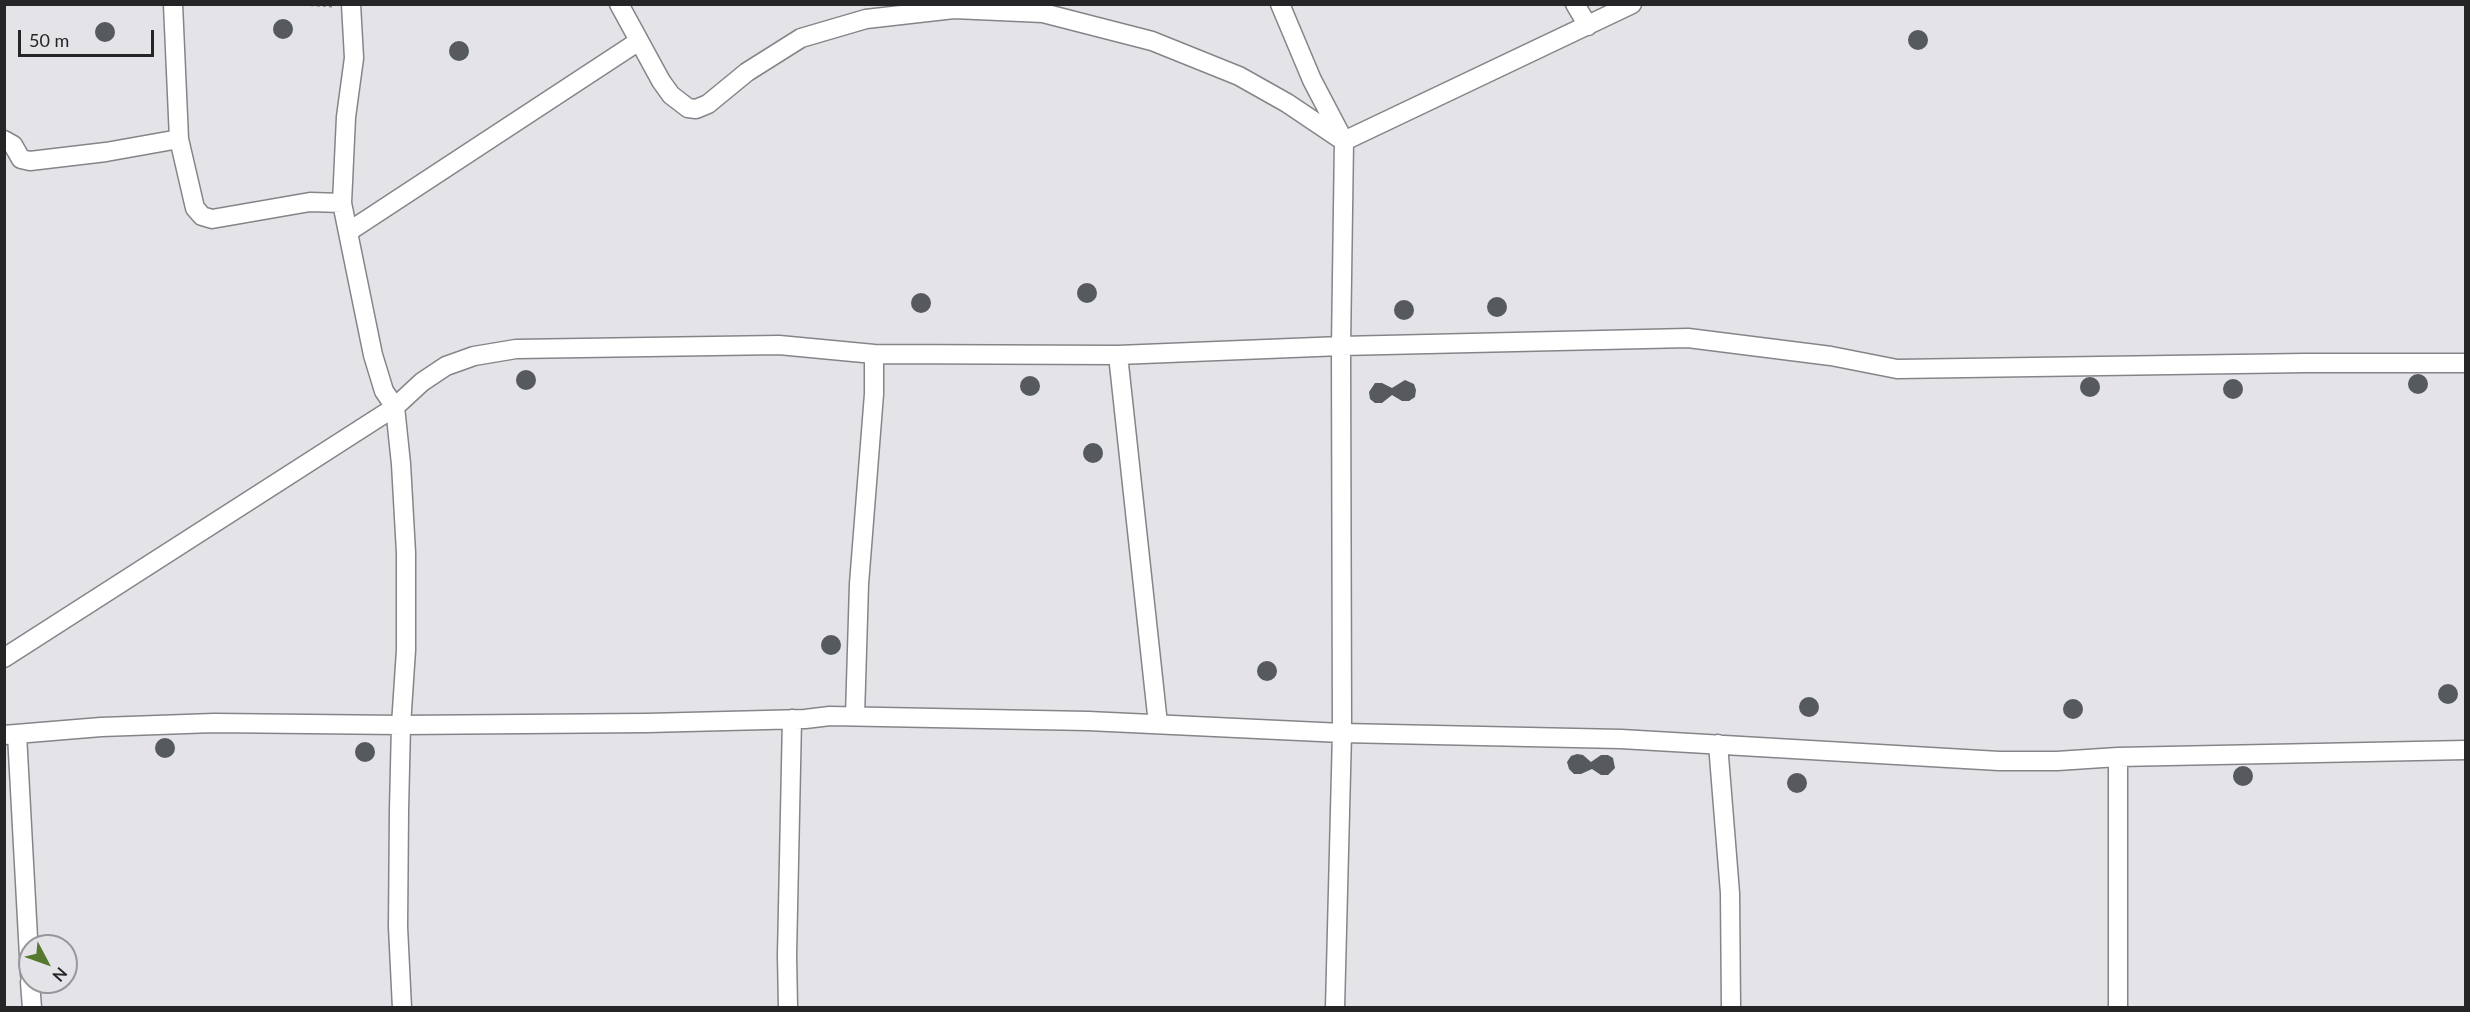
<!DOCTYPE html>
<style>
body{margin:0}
#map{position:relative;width:2470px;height:1012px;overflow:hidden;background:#e3e3e8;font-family:Lato,sans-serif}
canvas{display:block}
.frame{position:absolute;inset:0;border:6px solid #252527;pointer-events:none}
.north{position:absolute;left:18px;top:934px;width:60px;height:60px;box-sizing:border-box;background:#e3e3e8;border:2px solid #97979b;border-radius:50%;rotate:131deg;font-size:16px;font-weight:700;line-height:24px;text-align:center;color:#252527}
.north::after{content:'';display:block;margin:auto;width:21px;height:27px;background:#57782f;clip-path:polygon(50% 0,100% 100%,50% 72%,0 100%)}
.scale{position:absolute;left:18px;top:30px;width:136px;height:27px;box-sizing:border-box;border:3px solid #252527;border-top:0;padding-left:8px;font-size:18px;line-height:21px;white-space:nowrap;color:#252527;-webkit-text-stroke:4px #e3e3e8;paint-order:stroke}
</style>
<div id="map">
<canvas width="2470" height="1012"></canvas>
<div class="frame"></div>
<div class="north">N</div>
<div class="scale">50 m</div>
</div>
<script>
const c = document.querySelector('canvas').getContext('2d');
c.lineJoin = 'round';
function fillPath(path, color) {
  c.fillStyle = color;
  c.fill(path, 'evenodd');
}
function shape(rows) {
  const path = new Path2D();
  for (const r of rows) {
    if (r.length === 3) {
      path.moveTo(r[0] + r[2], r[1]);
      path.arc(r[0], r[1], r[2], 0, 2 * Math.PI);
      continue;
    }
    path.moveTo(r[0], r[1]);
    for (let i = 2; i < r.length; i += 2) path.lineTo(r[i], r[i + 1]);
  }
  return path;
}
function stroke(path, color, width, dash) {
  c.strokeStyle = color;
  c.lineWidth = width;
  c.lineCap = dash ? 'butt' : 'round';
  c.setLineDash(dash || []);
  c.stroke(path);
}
fillPath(shape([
 [283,29,10],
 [105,32,10],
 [1918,40,10],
 [459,51,10],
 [1087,293,10],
 [921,303,10],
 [1497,307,10],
 [1404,310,10],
 [526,380,10],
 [2418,384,10],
 [1030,386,10],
 [2090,387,10],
 [2233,389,10],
 [1405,380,1414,384,1416,390,1415,397,1409,401,1402,401,1392,395,1382,403,1375,403,1370,399,1369,392,1375,383,1382,383,1392,388],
 [1093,453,10],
 [831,645,10],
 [1267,671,10],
 [2448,694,10],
 [1809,707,10],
 [2073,709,10],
 [165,748,10],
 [365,752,10],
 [1577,754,1583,755,1591,762,1601,755,1608,755,1613,758,1615,768,1608,775,1601,775,1592,769,1581,774,1574,774,1569,769,1567,762,1571,756],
 [2243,776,10],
 [1797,783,10]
]), '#575a5d');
const street = shape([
 [173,4,179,139,195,208,202,216,212,219,310,202,342,203],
 [351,4,354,58,346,117,342,203,373,355,384,391,395,407,401,464,406,553,406,650,401,725,399,810,398,927,402,1008],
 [619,4,661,81,671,95,688,108,696,109,708,104,747,72,801,38,866,19,954,9,1043,13,1152,41,1239,76,1287,103,1342,140],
 [1280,4,1312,80,1344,141,1341,346,1342,733,1335,1008],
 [1575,4,1588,26],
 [4,140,13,145,21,159,30,161,106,152,179,139],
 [1344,141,1632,4],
 [348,232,639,41],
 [1118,355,1158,724],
 [4,658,395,407,422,382,446,366,474,356,516,349,779,345,874,354,1118,355,1341,346,1688,338,1831,356,1897,369,2306,363,2466,363],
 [855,716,859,584,874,394,874,354],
 [17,734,30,975],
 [4,735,101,727,214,723,401,725,647,723,805,719,830,716,1088,721,1342,733,1621,739,1999,761,2057,761,2118,757,2466,750],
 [1718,744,1730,893,1731,1008],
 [30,982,32,1008],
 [788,1008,787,955,792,719],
 [2118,1008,2118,757]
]);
stroke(street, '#858589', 21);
stroke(shape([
 [299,4,334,6]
]), '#8b8b8e', 3, [3, 3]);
stroke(street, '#fff', 18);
</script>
